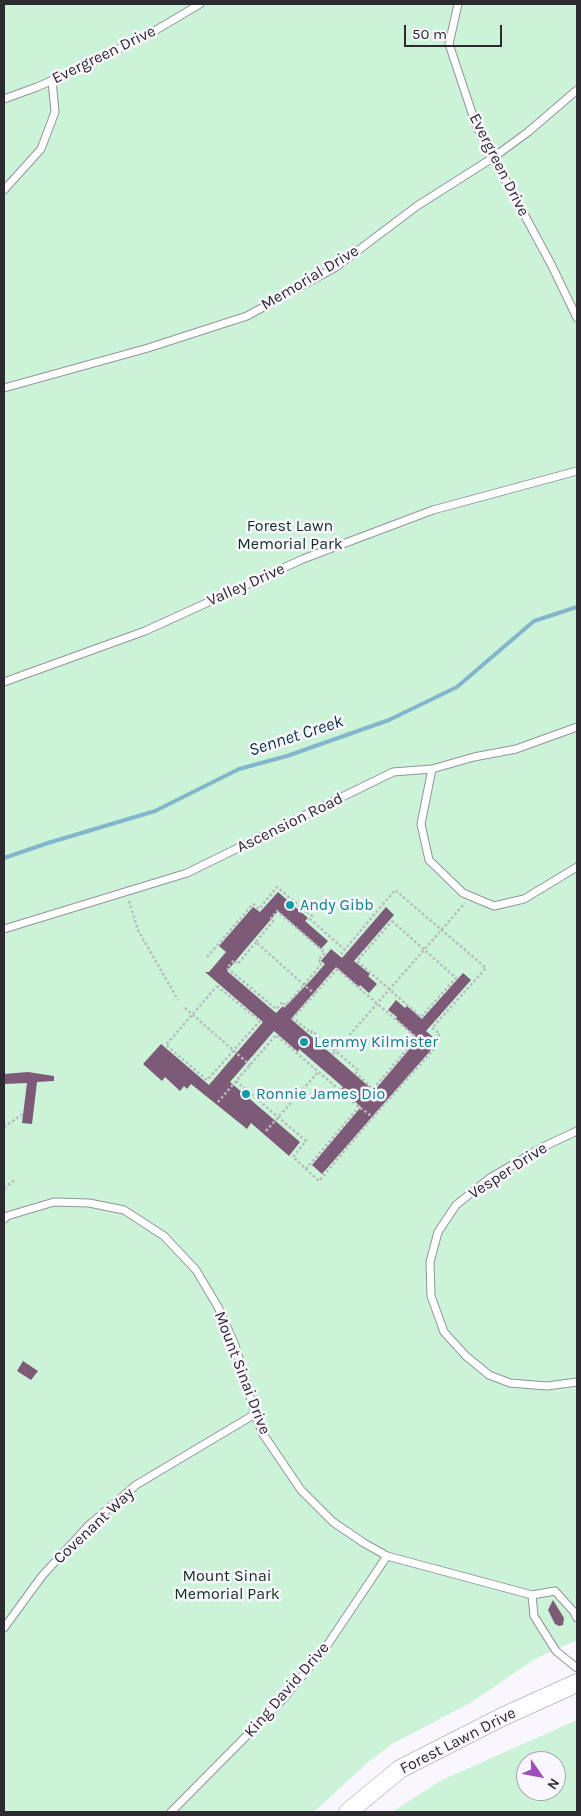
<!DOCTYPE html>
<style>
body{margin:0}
#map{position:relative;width:581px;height:1816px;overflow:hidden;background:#f9f7fd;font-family:Karla,sans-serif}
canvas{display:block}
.frame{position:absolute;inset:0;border:5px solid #2c2a30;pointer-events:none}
.north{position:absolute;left:516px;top:1751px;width:50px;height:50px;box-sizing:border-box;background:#f9f7fd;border:1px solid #a7a5ab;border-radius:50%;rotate:123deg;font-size:14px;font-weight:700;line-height:20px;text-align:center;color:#2c2a30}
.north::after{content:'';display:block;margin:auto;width:18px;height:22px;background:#9f4ebd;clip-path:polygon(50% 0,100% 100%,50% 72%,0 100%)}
.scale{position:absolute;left:404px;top:25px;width:98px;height:22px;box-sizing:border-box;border:2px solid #2c2a30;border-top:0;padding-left:6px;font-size:15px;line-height:18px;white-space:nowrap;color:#2c2a30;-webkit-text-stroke:4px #f9f7fd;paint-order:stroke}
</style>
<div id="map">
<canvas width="581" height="1816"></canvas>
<div class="frame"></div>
<div class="north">N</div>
<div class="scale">50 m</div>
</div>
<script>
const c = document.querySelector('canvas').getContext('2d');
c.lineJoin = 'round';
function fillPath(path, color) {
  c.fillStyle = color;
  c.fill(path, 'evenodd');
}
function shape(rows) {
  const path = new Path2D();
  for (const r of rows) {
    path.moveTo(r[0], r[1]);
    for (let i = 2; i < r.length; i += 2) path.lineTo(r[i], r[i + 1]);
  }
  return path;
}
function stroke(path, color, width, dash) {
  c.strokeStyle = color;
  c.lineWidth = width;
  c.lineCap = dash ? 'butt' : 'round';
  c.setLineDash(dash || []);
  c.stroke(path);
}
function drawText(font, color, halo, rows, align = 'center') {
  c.font = font + ' Karla,sans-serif';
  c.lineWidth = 5;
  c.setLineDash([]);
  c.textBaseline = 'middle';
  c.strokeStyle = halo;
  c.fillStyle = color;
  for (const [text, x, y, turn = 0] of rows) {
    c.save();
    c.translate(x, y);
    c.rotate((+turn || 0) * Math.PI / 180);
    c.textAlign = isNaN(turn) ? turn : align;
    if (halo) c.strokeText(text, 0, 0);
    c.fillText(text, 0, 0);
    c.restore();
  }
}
fillPath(shape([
 [4,4,577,4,577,1640,535,1659,470,1703,392,1744,367,1763,314,1812,4,1812],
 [577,1720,577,1812,392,1812,442,1780],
 [526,1761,556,1761,556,1791,526,1791]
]), '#caf3d8');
stroke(shape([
 [4,858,48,843,155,811,239,769,287,756,389,720,457,687,534,621,577,607]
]), '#85b5cd', 4);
fillPath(shape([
 [278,892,308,918,305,921,328,941,321,949,278,911,227,971,276,1013,283,1006,284,1008,311,980,325,964,321,961,331,949,342,958,386,907,394,915,354,961,370,974,368,976,377,984,369,993,360,985,359,987,336,967,291,1019,374,1091,418,1039,396,1019,397,1017,388,1010,396,1000,405,1008,407,1006,422,1019,463,973,471,980,426,1031,434,1038,427,1047,431,1050,322,1174,312,1165,361,1107,341,1089,343,1087,299,1049,298,1052,274,1031,230,1082,300,1142,289,1156,251,1123,247,1129,191,1084,187,1089,184,1086,180,1091,165,1077,162,1081,143,1064,161,1044,209,1085,263,1022,205,972,209,972,226,952,219,946,253,907,260,912],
 [28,1072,54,1076,54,1081,37,1082,32,1124,22,1123,27,1083,4,1084,4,1074],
 [23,1361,38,1371,31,1380,17,1371],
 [553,1600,564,1618,563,1625,559,1626,555,1624,548,1610]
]), '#7d5b78');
const service = shape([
 [458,4,449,44,476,125,552,266,577,318],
 [4,99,37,87,80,68,151,33,200,4],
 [4,190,41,149,55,112,52,80],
 [4,388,148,348,247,316,336,267,417,206,494,157,528,132,577,90],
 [4,682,145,631,303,559,433,510,577,471],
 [432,769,421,824,429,860,463,893,494,906,524,899,577,867],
 [4,929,187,873,393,772,432,769,474,757,516,749,577,727],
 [577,1131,545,1146,490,1178,456,1205,438,1232,430,1262,431,1296,444,1332,466,1356,489,1375,510,1383,547,1386,577,1382],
 [4,1219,7,1216,54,1202,89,1203,124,1210,164,1236,196,1270,218,1307,235,1345,255,1414,263,1434,301,1490,333,1522,364,1543,387,1556,532,1595,555,1591,574,1612,577,1618],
 [532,1595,534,1616,556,1651,577,1668],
 [4,1628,42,1576,88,1526,136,1485,255,1414],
 [171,1812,284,1698,326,1647,387,1556]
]);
const tertiary = shape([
 [348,1812,400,1769,502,1717,577,1683]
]);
stroke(service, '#96929f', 9);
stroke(tertiary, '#96929f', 19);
stroke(shape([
 [129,901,138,930,178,1000],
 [392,921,456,978,421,1017,357,961,392,921],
 [256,942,238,964,234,960,227,968,276,1009,283,1002,286,1005,304,985,322,963,318,960,325,953,277,911,271,918,274,920,256,942,304,985,315,994],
 [207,957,253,904,259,909,277,887,312,916,310,919,345,950],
 [337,969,417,1038,373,1089,356,1073,358,1070,312,1031,311,1033,293,1018,337,969],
 [217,986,260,1021,207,1080,166,1045,217,986],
 [185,1008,250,1065],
 [333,1054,465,903],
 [236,1081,306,1141,293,1157,319,1181,373,1117],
 [218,1102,276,1035,359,1107,373,1117,434,1049,430,1046,440,1034,432,1028,486,968,395,890,341,954],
 [4,1127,23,1114],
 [266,1131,319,1071],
 [306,1169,359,1107],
 [4,1188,16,1179]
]), '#bbb9bf', 2.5, [2.5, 2.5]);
stroke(service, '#fff', 7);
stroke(tertiary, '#fff', 18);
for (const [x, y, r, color] of [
 [290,905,5,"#0f9aa8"],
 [304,1042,5,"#0f9aa8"],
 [246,1094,5,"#0f9aa8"]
]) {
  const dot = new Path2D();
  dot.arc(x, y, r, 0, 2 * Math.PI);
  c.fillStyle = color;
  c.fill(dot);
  stroke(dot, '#f9f7fd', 2);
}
drawText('16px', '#2c2a30', '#f9f7fd', [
 ["Evergreen Drive",104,55,-26],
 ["Evergreen Drive",499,165,63],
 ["Memorial Drive",310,278,-31],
 ["Valley Drive",246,585,-24],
 ["Ascension Road",290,823,-26],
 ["Vesper Drive",508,1171,-33],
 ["Mount Sinai Drive",242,1373,69],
 ["Covenant Way",94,1526,-43],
 ["King David Drive",287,1690,-49],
 ["Forest Lawn Drive",458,1741,-27]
]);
drawText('16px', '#0e321e', '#f9f7fd', [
 ["Forest Lawn",290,526],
 ["Memorial Park",290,544],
 ["Mount Sinai",227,1576],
 ["Memorial Park",227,1594]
]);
drawText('16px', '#0d838f', '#f9f7fd', [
 ["Andy Gibb",300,905],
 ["Lemmy Kilmister",314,1042],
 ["Ronnie James Dio",256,1094]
], 'left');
drawText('italic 18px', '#093446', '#f9f7fd', [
 ["Sennet Creek",296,736,-18]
]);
</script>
